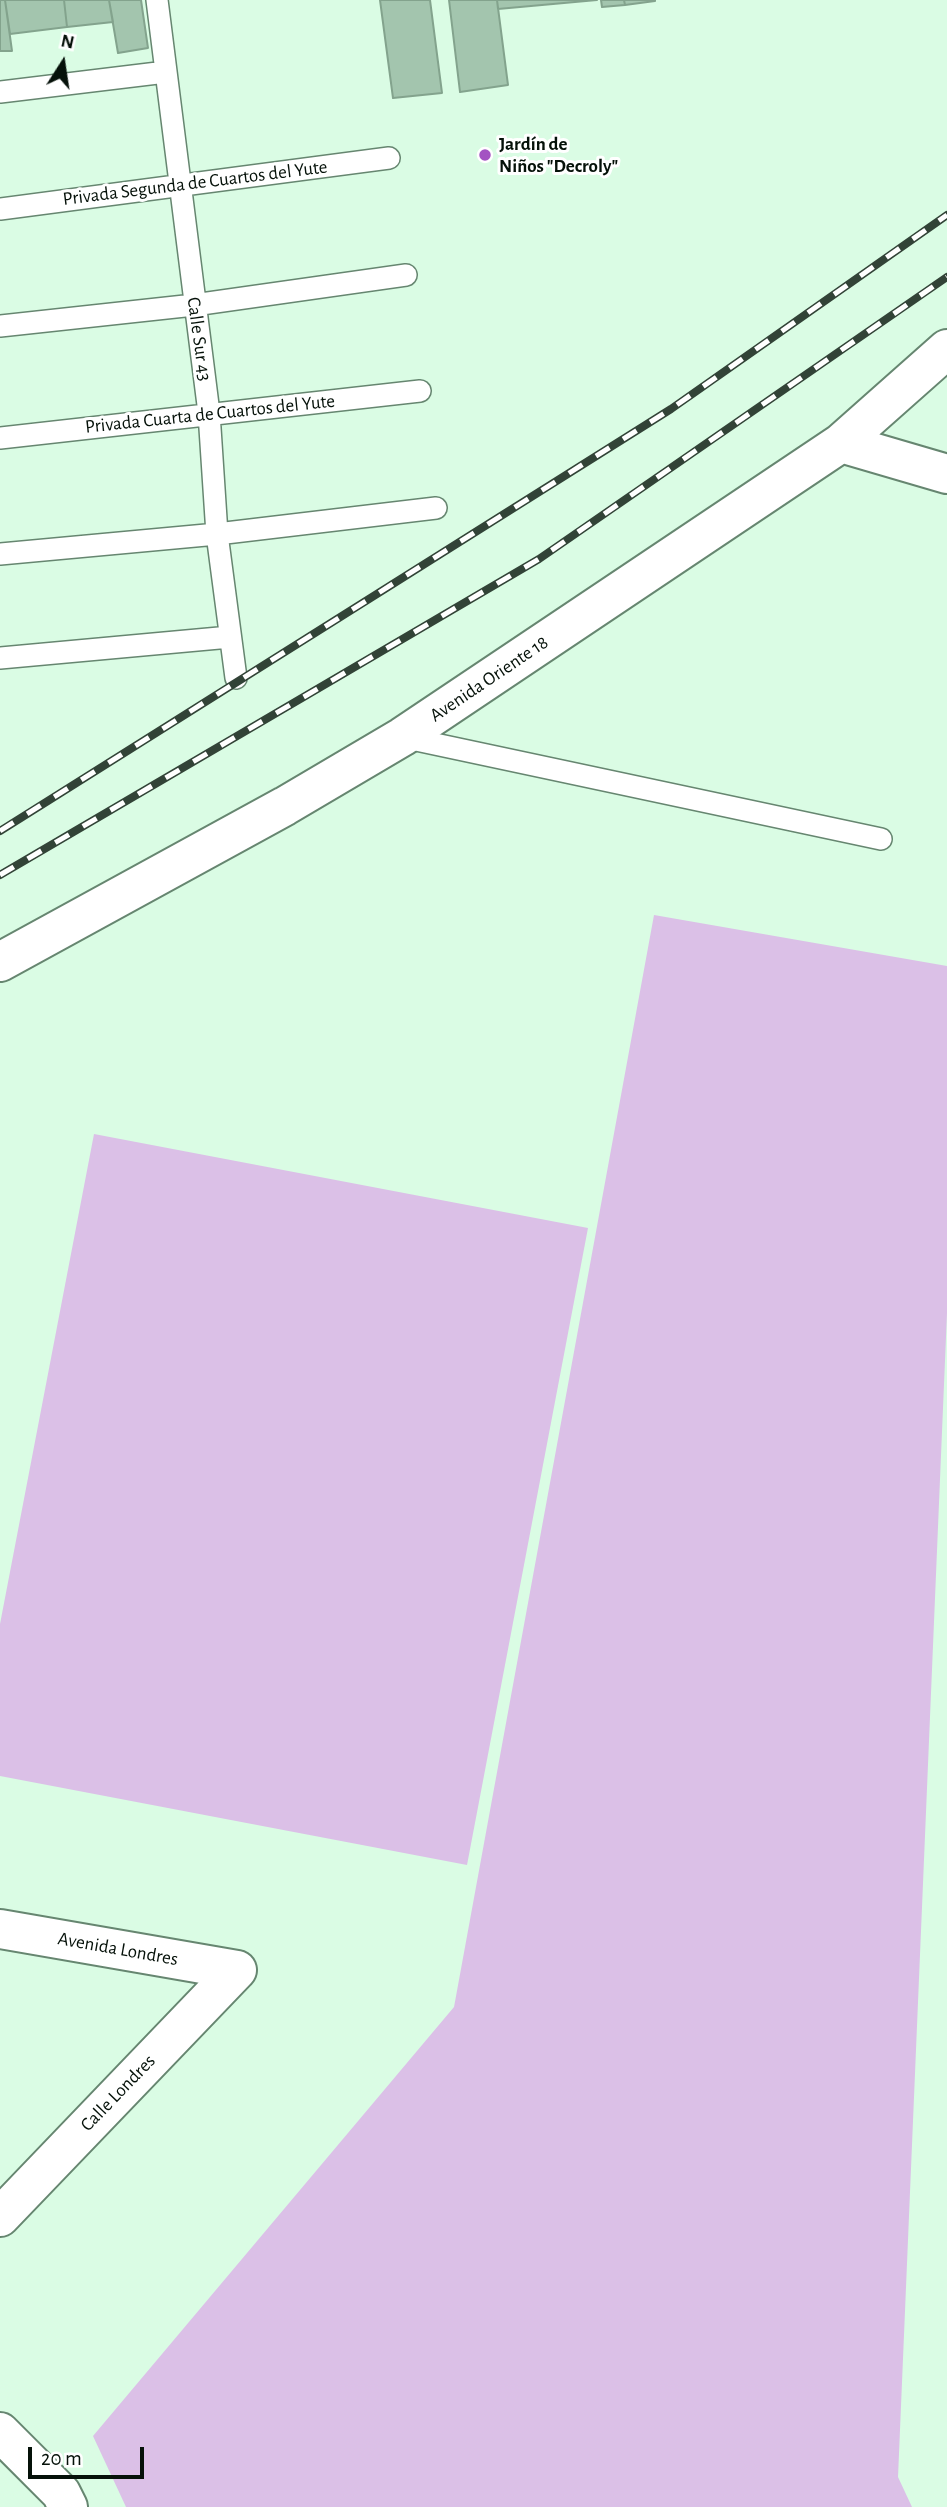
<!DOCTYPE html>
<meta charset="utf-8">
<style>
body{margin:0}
#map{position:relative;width:947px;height:2507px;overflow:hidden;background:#dafce4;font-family:"Alegreya Sans",sans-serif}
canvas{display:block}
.north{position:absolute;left:28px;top:28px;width:70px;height:70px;-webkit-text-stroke:5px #fff;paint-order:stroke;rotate:12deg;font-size:19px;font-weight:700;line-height:28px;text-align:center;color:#051109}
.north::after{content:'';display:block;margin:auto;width:24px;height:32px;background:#051109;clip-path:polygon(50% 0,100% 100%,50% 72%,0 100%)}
.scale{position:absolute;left:28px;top:2447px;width:116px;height:32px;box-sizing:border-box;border:4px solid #051109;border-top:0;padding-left:9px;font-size:21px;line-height:24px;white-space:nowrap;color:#051109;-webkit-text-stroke:5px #fff;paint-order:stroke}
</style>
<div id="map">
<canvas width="947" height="2507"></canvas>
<div class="north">N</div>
<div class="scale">20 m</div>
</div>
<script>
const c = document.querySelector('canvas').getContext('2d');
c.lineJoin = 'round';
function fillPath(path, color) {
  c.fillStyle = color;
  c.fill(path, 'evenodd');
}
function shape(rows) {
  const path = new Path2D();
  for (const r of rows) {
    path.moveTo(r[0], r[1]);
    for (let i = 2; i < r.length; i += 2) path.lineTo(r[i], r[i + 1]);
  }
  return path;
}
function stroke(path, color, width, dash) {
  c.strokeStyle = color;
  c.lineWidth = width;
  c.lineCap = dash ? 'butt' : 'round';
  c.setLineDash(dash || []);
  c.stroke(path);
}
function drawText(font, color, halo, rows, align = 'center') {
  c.font = font + ' "Alegreya Sans",sans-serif';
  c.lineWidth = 6;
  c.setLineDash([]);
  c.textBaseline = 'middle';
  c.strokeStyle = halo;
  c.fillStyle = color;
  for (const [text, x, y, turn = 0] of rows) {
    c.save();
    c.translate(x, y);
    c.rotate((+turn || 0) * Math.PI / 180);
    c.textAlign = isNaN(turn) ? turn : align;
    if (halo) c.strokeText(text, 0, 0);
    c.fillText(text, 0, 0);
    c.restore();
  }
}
fillPath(shape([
 [654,915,947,966,947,1313,898,2477,912,2507,126,2507,93,2436,454,2007],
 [94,1134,588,1228,467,1865,0,1776,0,1624]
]), '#dbc0e7');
const building = shape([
 [0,0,5,0,12,51,0,51,0,0],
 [5,0,64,0,67,27,10,34,5,0],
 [64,0,109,0,113,22,67,27,64,0],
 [109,0,141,0,148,48,118,53,109,0],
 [380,0,430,0,442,93,393,98,380,0],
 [449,0,497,0,508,85,460,92,449,0],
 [497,0,597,0,498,9,497,0],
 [601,0,624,0,625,5,602,7,601,0],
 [624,0,655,0,655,1,625,5,624,0]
]);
fillPath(building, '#a3c5ae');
stroke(building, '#83a38d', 2);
const lane = shape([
 [157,0,209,413,217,534,236,678],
 [0,92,166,72],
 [0,209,389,158],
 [0,326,194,305,406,275],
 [0,438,420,391],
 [0,554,217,534,436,508],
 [0,658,230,637],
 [402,737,881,839]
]);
const street = shape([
 [841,443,947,474],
 [0,962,285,806,402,737,841,443,947,349],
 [0,1929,237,1970],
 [0,2217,237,1970],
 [0,2432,61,2493,68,2507]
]);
stroke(lane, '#668670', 24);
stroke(street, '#668670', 42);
stroke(lane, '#fff', 21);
stroke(street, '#fff', 38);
const rail = shape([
 [0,831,671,409,947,215],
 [0,875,539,559,947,277]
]);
stroke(rail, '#324337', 8);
stroke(rail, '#fff', 5, [16]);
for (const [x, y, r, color] of [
 [485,155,7,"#a352c2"]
]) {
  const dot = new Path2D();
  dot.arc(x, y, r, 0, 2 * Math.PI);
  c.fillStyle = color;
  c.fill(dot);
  stroke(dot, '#fff', 2.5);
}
drawText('bold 19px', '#051109', '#fff', [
 ["Jardín de",499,144],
 ["Niños \"Decroly\"",499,166]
], 'left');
drawText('19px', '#051109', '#fff', [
 ["Privada Segunda de Cuartos del Yute",195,183,-7],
 ["Calle Sur 43",199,339,82],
 ["Privada Cuarta de Cuartos del Yute",210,414,-6],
 ["Avenida Oriente 18",489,679,-34],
 ["Avenida Londres",118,1949,10],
 ["Calle Londres",118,2093,-46]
]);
</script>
